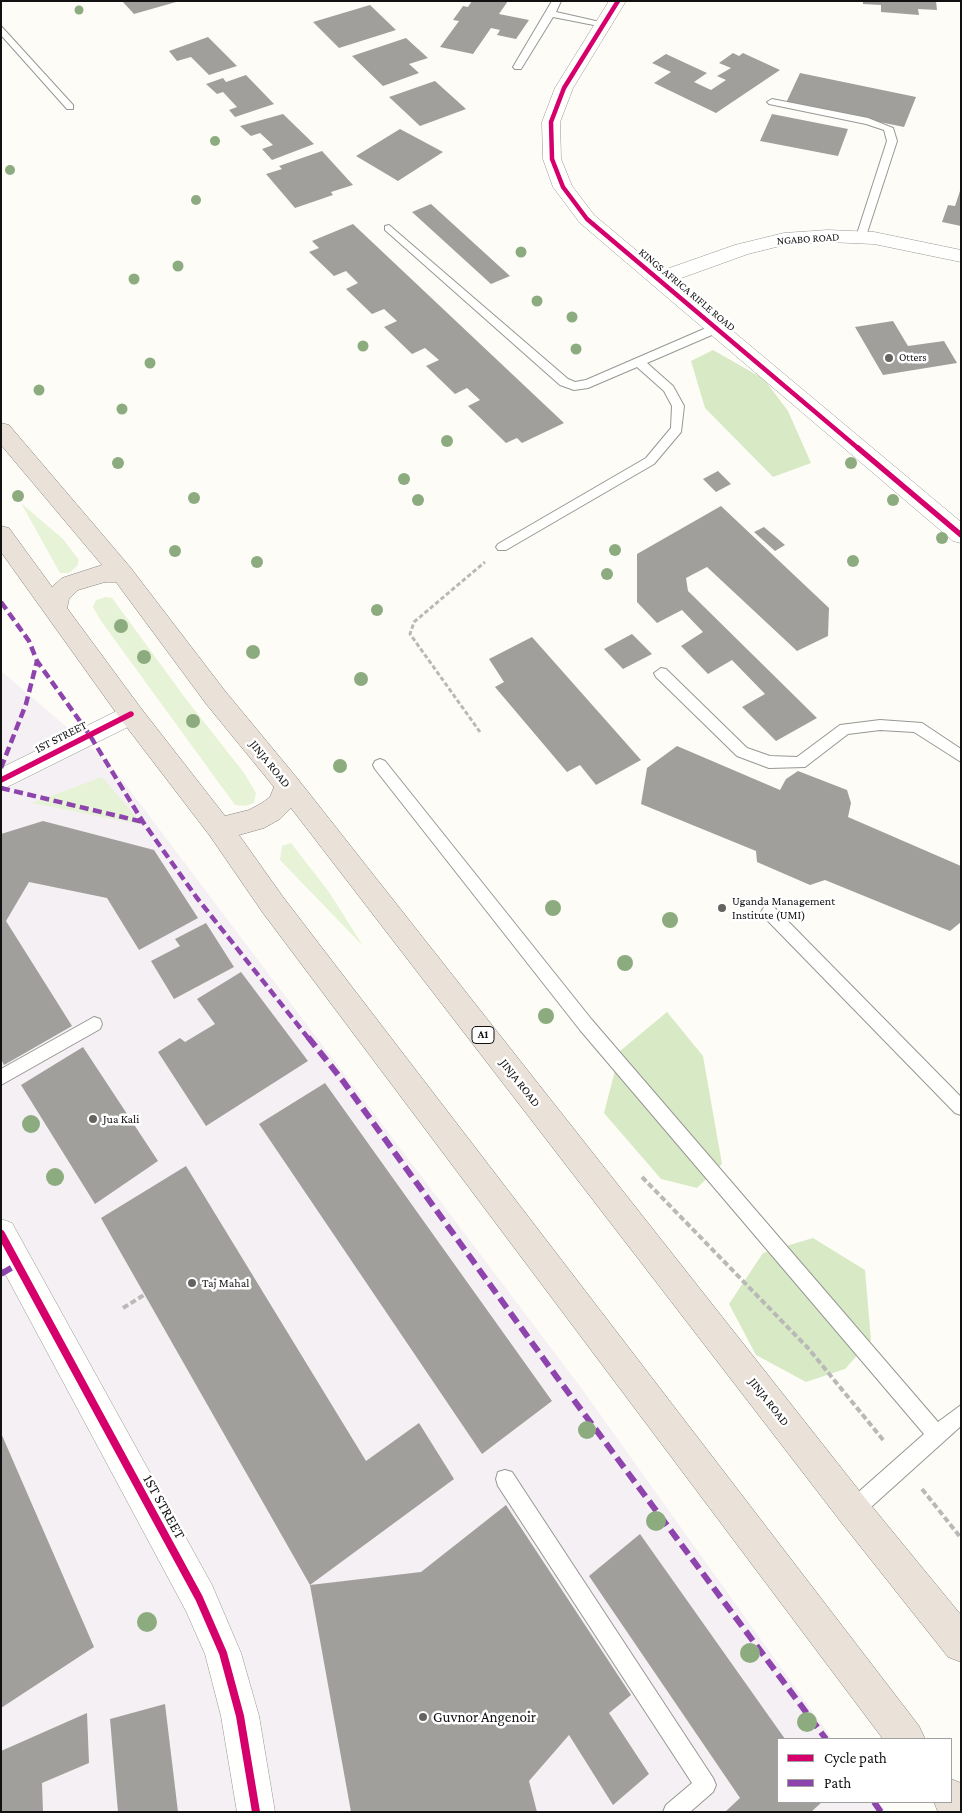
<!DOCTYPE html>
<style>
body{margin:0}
#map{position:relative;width:962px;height:1813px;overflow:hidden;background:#fdfcf7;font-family:"Crimson Pro",serif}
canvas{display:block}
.frame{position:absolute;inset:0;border:2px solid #111;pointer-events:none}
.legend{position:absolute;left:777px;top:1738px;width:175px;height:65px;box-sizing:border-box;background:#fff;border:1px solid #a0a0a0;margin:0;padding:6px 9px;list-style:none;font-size:15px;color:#111}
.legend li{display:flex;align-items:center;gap:10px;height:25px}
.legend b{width:25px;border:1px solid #a0a0a0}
</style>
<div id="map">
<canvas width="962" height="1813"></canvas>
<div class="frame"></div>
<ul class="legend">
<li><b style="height:6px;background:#d6006c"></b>Cycle path</li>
<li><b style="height:6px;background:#8e44ad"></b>Path</li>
</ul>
</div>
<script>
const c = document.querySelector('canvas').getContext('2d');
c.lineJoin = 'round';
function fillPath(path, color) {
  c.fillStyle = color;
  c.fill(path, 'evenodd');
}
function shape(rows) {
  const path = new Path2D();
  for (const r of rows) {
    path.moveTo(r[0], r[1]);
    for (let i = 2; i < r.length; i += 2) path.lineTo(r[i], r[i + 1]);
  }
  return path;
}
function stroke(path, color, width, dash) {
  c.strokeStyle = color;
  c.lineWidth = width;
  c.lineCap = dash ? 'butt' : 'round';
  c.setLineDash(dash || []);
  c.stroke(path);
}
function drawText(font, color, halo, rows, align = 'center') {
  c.font = font + ' "Crimson Pro",serif';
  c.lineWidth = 5;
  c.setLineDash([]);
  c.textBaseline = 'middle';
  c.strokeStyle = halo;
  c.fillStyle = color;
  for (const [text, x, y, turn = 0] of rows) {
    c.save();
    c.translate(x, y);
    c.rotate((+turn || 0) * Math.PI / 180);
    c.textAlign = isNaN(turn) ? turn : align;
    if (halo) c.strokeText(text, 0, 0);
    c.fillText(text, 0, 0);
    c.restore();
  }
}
fillPath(shape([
 [1,671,110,764,582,1389,832,1739,778,1739,778,1802,877,1802,884,1812,1,1812]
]), '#f5f0f3');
fillPath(shape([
 [21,503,63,539,79,560,77,566,69,573,60,573],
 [106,597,112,598,186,699,244,773,256,793,254,803,245,806,235,805,101,621,93,607,96,600],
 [102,777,143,825,32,803],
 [291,843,329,892,363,946,280,860,282,846]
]), '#e7f3d7');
fillPath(shape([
 [713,350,764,379,788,411,811,463,773,477,705,408,691,361],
 [667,1012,703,1056,722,1164,697,1188,661,1179,604,1113,620,1051],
 [813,1238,865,1270,871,1340,845,1369,806,1382,756,1355,729,1304,763,1253]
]), '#d8eac5');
fillPath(shape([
 [122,1,176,1,176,2,134,14],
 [472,1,508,1,499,14,529,20,516,39,497,35,500,30,491,28,473,54,440,47,459,21,453,20,463,6,468,7],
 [863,1,936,1,937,10,918,9,919,15,881,12,881,5,863,4],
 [370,5,396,30,339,48,313,22],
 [208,37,237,66,209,75,191,57,177,61,169,51],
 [406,38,428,58,409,64,419,73,383,86,352,56],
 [733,53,739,56,743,53,780,70,716,113,654,83,671,72,652,63,666,54,707,73,694,82,711,90,726,80,717,76,731,68,719,63],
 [800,73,916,97,904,127,786,103],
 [246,75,274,104,235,117,229,110,237,107,223,92,217,94,206,84,223,78,226,82],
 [435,81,466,109,420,126,389,97],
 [283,114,314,144,272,160,262,149,273,145,260,133,251,136,240,126],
 [772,114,848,129,838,156,760,141],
 [400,129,443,152,398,181,356,156],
 [322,151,353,185,331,192,333,195,295,208,266,174,282,169,279,166],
 [960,191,961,226,942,222,948,205,955,206],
 [431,204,510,276,491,284,412,212],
 [353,224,564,423,522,443,517,438,506,443,468,406,480,400,467,388,455,394,426,366,439,360,425,348,412,354,384,327,397,321,384,309,372,314,346,289,358,283,346,271,334,276,309,252,319,248,312,241],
 [893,321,908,346,944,341,957,363,883,375,855,327],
 [718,471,731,484,716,492,703,479],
 [721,506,829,608,828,636,797,651,707,567,686,578,688,591,817,718,776,741,742,707,765,694,732,660,708,674,681,646,703,632,682,610,657,623,637,602,637,554],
 [764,527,785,545,775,551,754,532],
 [632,634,652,654,623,669,604,649],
 [532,637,641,760,596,785,580,765,567,772,495,687,504,682,489,659],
 [677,746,780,790,786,779,798,771,847,790,851,803,848,817,961,866,961,922,950,931,825,880,810,885,757,862,756,851,641,804,647,768],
 [43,821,154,850,198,918,139,950,107,898,29,882,6,921,72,1026,4,1065,1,1059,1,834],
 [206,923,234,967,174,999,151,961,180,946,175,939],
 [241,972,308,1061,206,1126,158,1052,180,1038,185,1042,215,1024,197,999],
 [83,1047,158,1161,95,1204,21,1085],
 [325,1083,552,1401,482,1454,259,1124],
 [186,1166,366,1461,419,1423,454,1479,310,1585,101,1218],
 [1,1433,94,1647,1,1708],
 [506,1505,631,1695,609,1713,649,1774,613,1805,569,1735,529,1781,537,1812,351,1812,310,1585,421,1572],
 [640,1534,785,1739,778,1739,778,1802,822,1802,811,1812,725,1812,740,1798,589,1576],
 [165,1704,178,1812,118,1812,110,1719],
 [87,1713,89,1763,42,1783,43,1812,1,1812,1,1751]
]), '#a19f9c');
const lane = shape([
 [552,1,561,1,556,12,609,24,604,27,553,17,521,69,515,69,513,67,552,1],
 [1,26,73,105,73,109,67,109,1,35,1,26],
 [772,99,868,118,893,128,897,141,865,239,861,240,856,237,887,141,884,130,866,124,769,104,767,102,772,99],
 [389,225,568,379,575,382,586,380,713,325,721,325,721,331,647,363,673,386,684,406,681,432,654,464,506,550,498,550,496,547,498,544,646,458,671,428,672,406,664,391,637,367,588,388,574,390,560,385,385,230,385,226,389,225],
 [661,668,666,669,747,748,770,756,797,757,840,725,880,720,922,723,961,749,961,762,914,732,880,730,848,734,805,767,769,768,737,756,656,677,654,673,661,668],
 [380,759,385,761,592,1020,938,1422,961,1405,961,1426,860,1517,853,1519,846,1517,844,1510,846,1503,924,1434,580,1030,375,769,373,765,375,761,380,759],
 [769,906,774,907,961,1097,961,1115,955,1113,764,917,761,912,764,907,769,906],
 [94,1017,100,1019,102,1024,100,1029,1,1085,1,1069,94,1017],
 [505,1470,512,1472,713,1778,716,1785,713,1792,690,1812,663,1812,666,1805,692,1783,498,1486,496,1479,498,1472,505,1470]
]);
const street = shape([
 [609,1,626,1,573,88,560,122,561,159,572,186,594,215,661,271,735,245,784,233,828,230,874,232,961,250,961,262,874,244,828,242,784,245,748,254,673,281,961,522,961,543,953,541,580,223,553,187,543,159,542,122,555,88,609,1],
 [131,704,140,707,144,714,140,721,1,790,1,768,131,704],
 [1,1219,12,1223,212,1585,241,1653,259,1716,275,1812,237,1812,221,1716,205,1654,186,1611,1,1266,1,1219]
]);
const highway = shape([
 [1,423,9,425,130,567,225,691,297,778,865,1498,961,1615,961,1662,948,1657,841,1522,291,808,280,819,264,828,239,835,283,897,919,1726,925,1739,883,1739,263,913,210,836,122,721,1,552,1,526,9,528,52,587,62,578,102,565,1,445,1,423],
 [105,582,116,582,207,705,274,787,270,797,262,803,249,810,225,816,140,707,67,608,69,599,78,590,105,582],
 [951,1779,961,1783,961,1812,938,1812,934,1802,951,1802,951,1779]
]);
stroke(lane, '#979795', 2);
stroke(street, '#979795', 1);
stroke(highway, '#858482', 1);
stroke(shape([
 [480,732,410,634,414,622,485,562]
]), '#b9b9b8', 3, [4.5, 2.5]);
stroke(shape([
 [642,1177,808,1348,884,1441],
 [123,1308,144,1295],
 [922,1489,961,1538]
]), '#b9b9b8', 4, [6, 3]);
fillPath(lane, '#fffffe');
fillPath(street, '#fffffe');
fillPath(highway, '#eae1d8');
stroke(shape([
 [1,602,29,641,37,661,89,734,143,822,197,898,309,1039],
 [1,768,26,704,37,661],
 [1,788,143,822]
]), '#8e44ad', 4.5, [9, 4.5]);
stroke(shape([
 [308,1037,343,1081,556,1376,826,1739],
 [1,1274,18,1264],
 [874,1802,881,1812]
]), '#8e44ad', 6, [12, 6]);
stroke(shape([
 [618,1,564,88,551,122,552,159,563,187,587,219,859,449]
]), '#d6006c', 4.5);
stroke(shape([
 [858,448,961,535],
 [1,780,131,714]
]), '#d6006c', 5.5);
stroke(shape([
 [1,1234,199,1598,223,1653,240,1716,256,1812]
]), '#d6006c', 8);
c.fillStyle = '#8cac80';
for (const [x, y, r] of [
 [79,10,4.5],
 [215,141,5],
 [10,170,5],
 [196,200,5],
 [521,252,5.5],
 [178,266,5.5],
 [134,279,5.5],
 [537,301,5.5],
 [572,317,5.5],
 [363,346,5.5],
 [576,349,5.5],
 [150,363,5.5],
 [39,390,5.5],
 [122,409,5.5],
 [447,441,6],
 [118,463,6],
 [851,463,6],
 [404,479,6],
 [18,496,6],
 [194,498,6],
 [418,500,6],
 [893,500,6],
 [942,538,6],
 [615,550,6],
 [175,551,6],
 [853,561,6],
 [257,562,6],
 [607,574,6],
 [377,610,6],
 [121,626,7],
 [253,652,7],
 [144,657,7],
 [361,679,7],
 [193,721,7],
 [340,766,7],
 [553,908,8],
 [670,920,8],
 [625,963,8],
 [546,1016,8],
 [31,1124,9],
 [55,1177,9],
 [587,1430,9],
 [656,1521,10],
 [147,1622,10],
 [750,1653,10],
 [807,1722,10]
]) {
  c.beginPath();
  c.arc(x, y, r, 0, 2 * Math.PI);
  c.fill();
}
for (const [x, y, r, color] of [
 [889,358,5,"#646362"],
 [722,908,5,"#646362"],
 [93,1119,5,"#646362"],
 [192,1283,5,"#646362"],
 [423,1717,5,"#646362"]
]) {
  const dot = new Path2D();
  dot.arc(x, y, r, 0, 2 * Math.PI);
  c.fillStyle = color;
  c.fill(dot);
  stroke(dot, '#fff', 2);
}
drawText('11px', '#111', '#fff', [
 ["NGABO ROAD",808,239,-4],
 ["KINGS AFRICA RIFLE ROAD",687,290,40]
]);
drawText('11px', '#111', '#fff', [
 ["Otters",899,358]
], 'left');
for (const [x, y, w] of [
 [483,1035,22]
]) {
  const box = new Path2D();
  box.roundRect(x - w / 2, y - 8.5, w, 17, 4);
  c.fillStyle = '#fff';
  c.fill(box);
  stroke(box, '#111', 1);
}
drawText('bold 11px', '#111', null, [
 ["A1",483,1035]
]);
drawText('12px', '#111', '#fff', [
 ["1ST STREET",61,737,-27],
 ["JINJA ROAD",270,764,51],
 ["JINJA ROAD",520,1083,52],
 ["JINJA ROAD",769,1402,52]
]);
drawText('12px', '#111', '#fff', [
 ["Uganda Management",732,901],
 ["Institute (UMI)",732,915],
 ["Jua Kali",103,1119],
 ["Taj Mahal",202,1283]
], 'left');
drawText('15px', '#111', '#fff', [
 ["1ST STREET",164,1507,61]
]);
drawText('15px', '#111', '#fff', [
 ["Guvnor Angenoir",433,1717]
], 'left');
</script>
